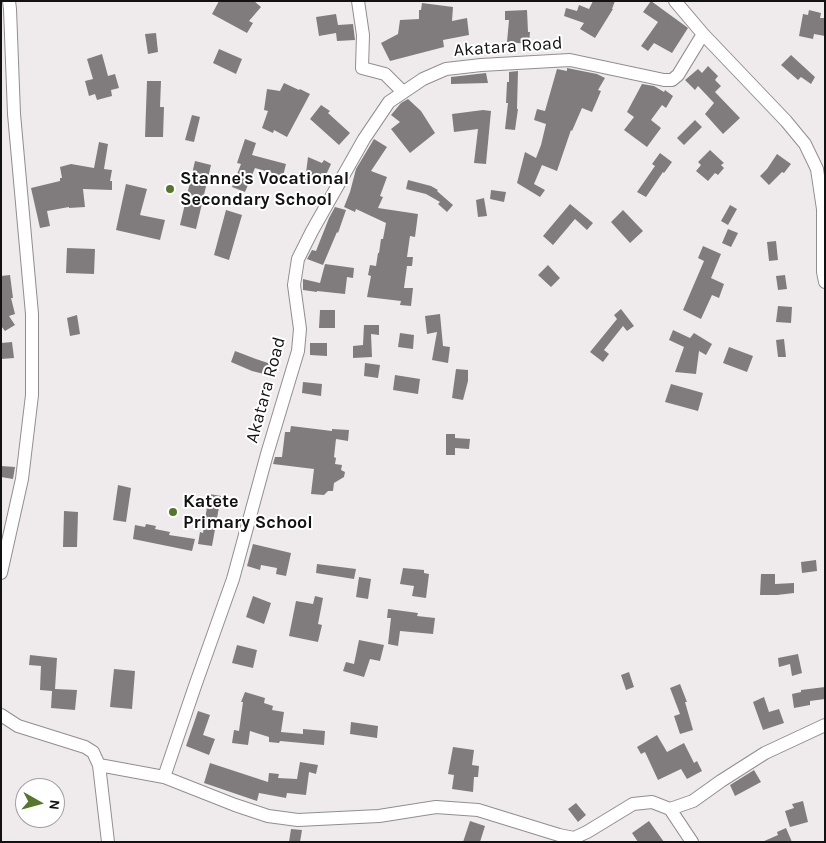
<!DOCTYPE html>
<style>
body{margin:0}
#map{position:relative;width:826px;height:843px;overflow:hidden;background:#efebed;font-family:Karla,sans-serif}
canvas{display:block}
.frame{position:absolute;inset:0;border:2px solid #131213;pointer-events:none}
.north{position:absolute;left:15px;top:778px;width:50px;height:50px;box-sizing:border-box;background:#fff;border:1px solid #a1a0a1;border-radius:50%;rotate:97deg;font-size:14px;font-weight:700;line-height:20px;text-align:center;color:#131213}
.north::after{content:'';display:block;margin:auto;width:18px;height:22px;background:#54762d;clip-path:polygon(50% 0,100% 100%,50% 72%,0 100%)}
</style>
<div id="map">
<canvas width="826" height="843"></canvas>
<div class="frame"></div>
<div class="north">N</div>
</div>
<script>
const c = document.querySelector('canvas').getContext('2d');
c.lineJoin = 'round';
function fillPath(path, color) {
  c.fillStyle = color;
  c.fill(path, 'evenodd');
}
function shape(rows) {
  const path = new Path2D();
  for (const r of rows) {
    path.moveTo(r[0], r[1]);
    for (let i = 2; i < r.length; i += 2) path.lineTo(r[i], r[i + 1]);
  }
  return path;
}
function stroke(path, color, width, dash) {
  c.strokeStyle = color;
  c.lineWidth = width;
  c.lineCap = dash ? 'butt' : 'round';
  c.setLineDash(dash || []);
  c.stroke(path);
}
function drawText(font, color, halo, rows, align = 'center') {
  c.font = font + ' Karla,sans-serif';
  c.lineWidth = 4;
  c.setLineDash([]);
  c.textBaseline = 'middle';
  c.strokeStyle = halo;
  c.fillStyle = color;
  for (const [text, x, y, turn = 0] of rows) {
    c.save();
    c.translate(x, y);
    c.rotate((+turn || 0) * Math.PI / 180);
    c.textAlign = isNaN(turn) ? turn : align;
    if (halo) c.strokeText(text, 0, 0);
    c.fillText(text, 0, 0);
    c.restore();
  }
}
fillPath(shape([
 [219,1,254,1,261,7,249,21,253,23,247,33,212,14],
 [593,1,615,1,612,9,613,9,595,38,580,29,584,23,564,16,566,8,577,11,579,5,589,9],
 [651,1,684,25,688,28,672,53,654,43,648,51,641,46,658,22,643,12],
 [422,3,453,7,452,21,467,18,469,35,443,40,444,47,390,61,381,43,398,34,400,20,419,19,419,10,421,10],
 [527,10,528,32,530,32,529,44,507,42,509,20,505,20,505,11],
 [809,10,821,13,820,18,825,18,825,36,814,34,813,39,799,36,803,14,808,15],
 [336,14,338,25,353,24,355,40,337,41,336,33,319,36,316,17],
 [156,33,158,52,148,54,145,34],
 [219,49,242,59,236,74,213,63],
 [102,54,108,76,115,74,119,88,111,90,112,96,97,100,95,94,89,96,85,81,93,79,87,59],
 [791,55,815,77,811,84,801,77,798,80,781,65],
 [708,66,718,76,715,80,721,86,715,92,740,118,723,134,705,114,714,103,698,86,695,90,685,80,698,69,702,73],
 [567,68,597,74,605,78,598,90,601,91,592,112,582,108,572,131,571,130,557,171,542,165,534,184,545,190,540,197,517,183,525,152,536,158,541,145,546,124,534,120,537,109,545,111,557,69,567,71],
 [518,71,517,109,518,109,515,130,505,129,508,103,506,103,507,82,509,82,509,72],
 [486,73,488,83,451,84,451,77],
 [147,81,161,81,160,107,164,107,163,137,145,137],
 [284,83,299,90,300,89,310,94,287,137,274,130,273,133,262,128,268,111,264,110,267,89,280,91],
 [642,84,654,86,664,92,665,90,673,96,666,108,662,105,651,120,661,128,647,147,624,130,634,117,627,112],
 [408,99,421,111,435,133,410,153,391,129,400,122,391,115,401,103],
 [321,105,330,111,328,113,350,133,339,145,310,119],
 [483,110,491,111,486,164,474,163,478,129,454,132,452,114],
 [192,115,200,117,194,142,185,140],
 [695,120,702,127,684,145,677,138],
 [245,139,256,143,252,155,286,164,283,176,255,168,245,192,232,187,241,164,237,163],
 [374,139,387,147,371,171,387,177,380,196,383,197,378,208,418,214,415,237,410,236,407,257,413,257,412,266,407,266,404,288,413,288,411,306,400,305,401,301,367,297,371,276,368,275,370,265,376,266,378,253,379,253,381,239,383,239,386,223,356,209,355,212,344,207,350,192,356,169],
 [99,142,108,144,104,169,112,170,110,181,112,181,112,190,83,189,85,207,69,208,69,207,47,211,50,226,40,228,31,188,60,181,60,178,62,178,60,167,71,164,94,168],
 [710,150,724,163,721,165,724,168,718,175,715,173,708,181,696,171,701,165,698,162],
 [660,153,672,162,664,173,663,172,646,197,637,192,655,166,652,164],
 [777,154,791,164,784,173,782,172,769,185,760,176,767,169],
 [308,157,322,163,324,160,331,164,326,175,321,173,320,183,305,181],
 [195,161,211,165,196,229,180,225],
 [408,180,431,186,438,190,437,191,453,205,447,212,438,204,440,202,426,194,406,189],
 [126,184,147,189,140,215,165,220,160,240,116,230],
 [491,190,506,192,504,202,490,199],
 [484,198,487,216,478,217,476,200],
 [570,204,593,223,587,230,575,219,553,245,543,236],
 [730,205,737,209,728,225,721,221],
 [335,207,346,210,338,233,337,232,323,265,307,259,312,250,316,251,329,218],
 [226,210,242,215,229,260,214,255],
 [623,210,643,231,630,243,611,222],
 [728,229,738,233,731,247,722,243],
 [776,241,778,260,769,261,767,242],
 [703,246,721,254,711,278,724,284,719,298,712,295,701,319,683,310,704,261,698,258],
 [67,248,95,249,94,274,66,273],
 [325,264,354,268,353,278,347,277,345,294,317,291,317,292,303,290,303,279,320,283],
 [548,265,560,278,551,287,538,275],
 [10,275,13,298,11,298,15,314,9,316,15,325,5,331,1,326,1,276],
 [785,275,787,289,778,290,776,276],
 [778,306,792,307,791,323,776,322],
 [621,309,634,326,627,331,623,326,604,350,609,354,603,362,590,352,617,319,614,315],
 [320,310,335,310,335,328,319,328],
 [440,314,443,346,450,347,448,363,432,360,437,332,427,334,425,316],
 [77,315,80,334,70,336,67,318],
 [364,325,379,325,379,335,371,334,372,357,353,358,353,346,363,345],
 [673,330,690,338,694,333,712,344,706,355,699,351,696,374,675,372,684,347,669,340],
 [400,333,414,335,413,349,398,347],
 [784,339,786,357,778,357,776,340],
 [12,342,14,358,1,359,1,343],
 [310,343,327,343,327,356,310,355],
 [729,347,753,356,747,372,723,363],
 [235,351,256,359,271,364,268,375,252,371,231,362],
 [365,363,380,365,378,378,364,376],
 [456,369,468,370,468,381,463,400,452,398],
 [395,375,420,379,418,394,393,390],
 [303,382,322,384,321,396,302,393],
 [671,384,703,393,698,411,665,402],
 [291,426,332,431,332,429,349,430,348,441,336,439,334,457,336,458,335,464,342,465,341,470,345,472,344,477,334,483,333,491,328,491,324,495,311,494,314,469,273,464,275,457,282,457,285,432,290,432],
 [446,434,455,434,455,438,470,439,469,449,455,448,455,455,446,455],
 [1,466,15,467,13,479,1,477],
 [118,485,131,488,126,522,113,520],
 [209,494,221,496,212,546,198,544,200,532,203,533],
 [64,511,78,512,77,547,63,547],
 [146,524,156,526,155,529,170,532,169,535,195,539,192,551,133,539,135,525,145,527],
 [253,544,291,553,286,576,276,574,277,568,261,565,260,570,247,566],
 [816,560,817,571,802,573,801,562],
 [317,564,356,569,354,579,316,573],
 [403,568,424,570,424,573,429,574,426,598,412,596,414,586,400,584],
 [761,574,775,574,775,584,794,583,794,593,777,595,760,595],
 [359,577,371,579,368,599,356,597],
 [253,596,271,603,264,624,246,617],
 [315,596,323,598,318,624,322,625,318,642,289,636,296,601,313,604],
 [388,609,418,613,417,616,435,618,433,634,400,631,398,646,388,644,391,618,387,618],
 [359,640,384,645,380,661,370,659,364,677,343,671,346,662,354,664],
 [237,645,257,650,253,668,232,663],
 [798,654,802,673,792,676,790,664,779,667,778,658],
 [30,655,57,658,55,689,77,690,75,710,51,708,52,691,40,690,41,666,29,665],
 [114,669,135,671,132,709,110,707],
 [629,672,634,687,626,690,621,675],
 [680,684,687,702,685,702,693,730,680,734,674,716,680,714,670,688],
 [825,687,825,699,810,701,810,705,794,708,792,694,801,692,801,690],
 [245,692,265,698,264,703,273,706,272,710,284,712,281,732,303,734,303,729,325,731,324,745,280,741,279,743,269,742,269,737,250,731,248,745,232,743,234,730,239,731,243,702,241,702],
 [764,697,769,712,779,709,784,723,763,730,753,702],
 [198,711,210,715,203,735,215,739,209,755,186,746],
 [351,722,378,726,377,738,350,734],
 [657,735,667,752,684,743,694,763,697,761,702,771,687,779,681,769,658,780,645,752,641,754,637,747],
 [453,747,474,750,472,765,479,766,478,777,474,777,473,792,452,789,454,775,448,774],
 [300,762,318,765,316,774,309,772,306,795,287,793,286,798,259,793,257,801,204,783,210,763,268,782,269,773,279,774,278,778,297,779],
 [754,770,761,782,735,796,730,785],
 [803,801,808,822,790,827,785,811,794,808,792,804],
 [576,803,586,815,578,822,568,809],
 [470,821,485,826,480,842,463,842],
 [649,821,664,842,638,842,632,833],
 [786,828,792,842,762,842,778,835,777,832],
 [291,829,302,830,300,842,289,842]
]), '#807c7e');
const minor = shape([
 [358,1,363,35,362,68,385,74,403,92],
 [675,1,703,34,786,121,805,144,817,169,823,209,823,272,825,282],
 [1,573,22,479,32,395,32,314,14,114,10,9,9,1],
 [1,715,18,726,85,747,93,752,99,765,108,842],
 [99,765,164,777,235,805,268,816,298,820,379,816,436,807,478,810,559,835,574,838,587,832,633,804,652,802,670,809,693,801,721,781,765,753,825,725],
 [164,777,195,686,233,579,267,454,298,351,300,329,294,285,298,259,312,231,364,139,389,102,423,79,446,69,481,65,570,60,664,80,672,80,678,75,703,34],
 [670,809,692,842]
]);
stroke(minor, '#928e90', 14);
stroke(minor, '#fff', 12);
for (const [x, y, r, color] of [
 [170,189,5,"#54762d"],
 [173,512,5,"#54762d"]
]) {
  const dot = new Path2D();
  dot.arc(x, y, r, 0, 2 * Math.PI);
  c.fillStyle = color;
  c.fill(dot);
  stroke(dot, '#fff', 2);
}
drawText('18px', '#131213', '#fff', [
 ["Akatara Road",508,47,-4],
 ["Akatara Road",266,390,-75]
]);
drawText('bold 18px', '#131213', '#fff', [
 ["Stanne's Vocational",180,179],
 ["Secondary School",180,200],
 ["Katete",183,502],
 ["Primary School",183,523]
], 'left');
</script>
